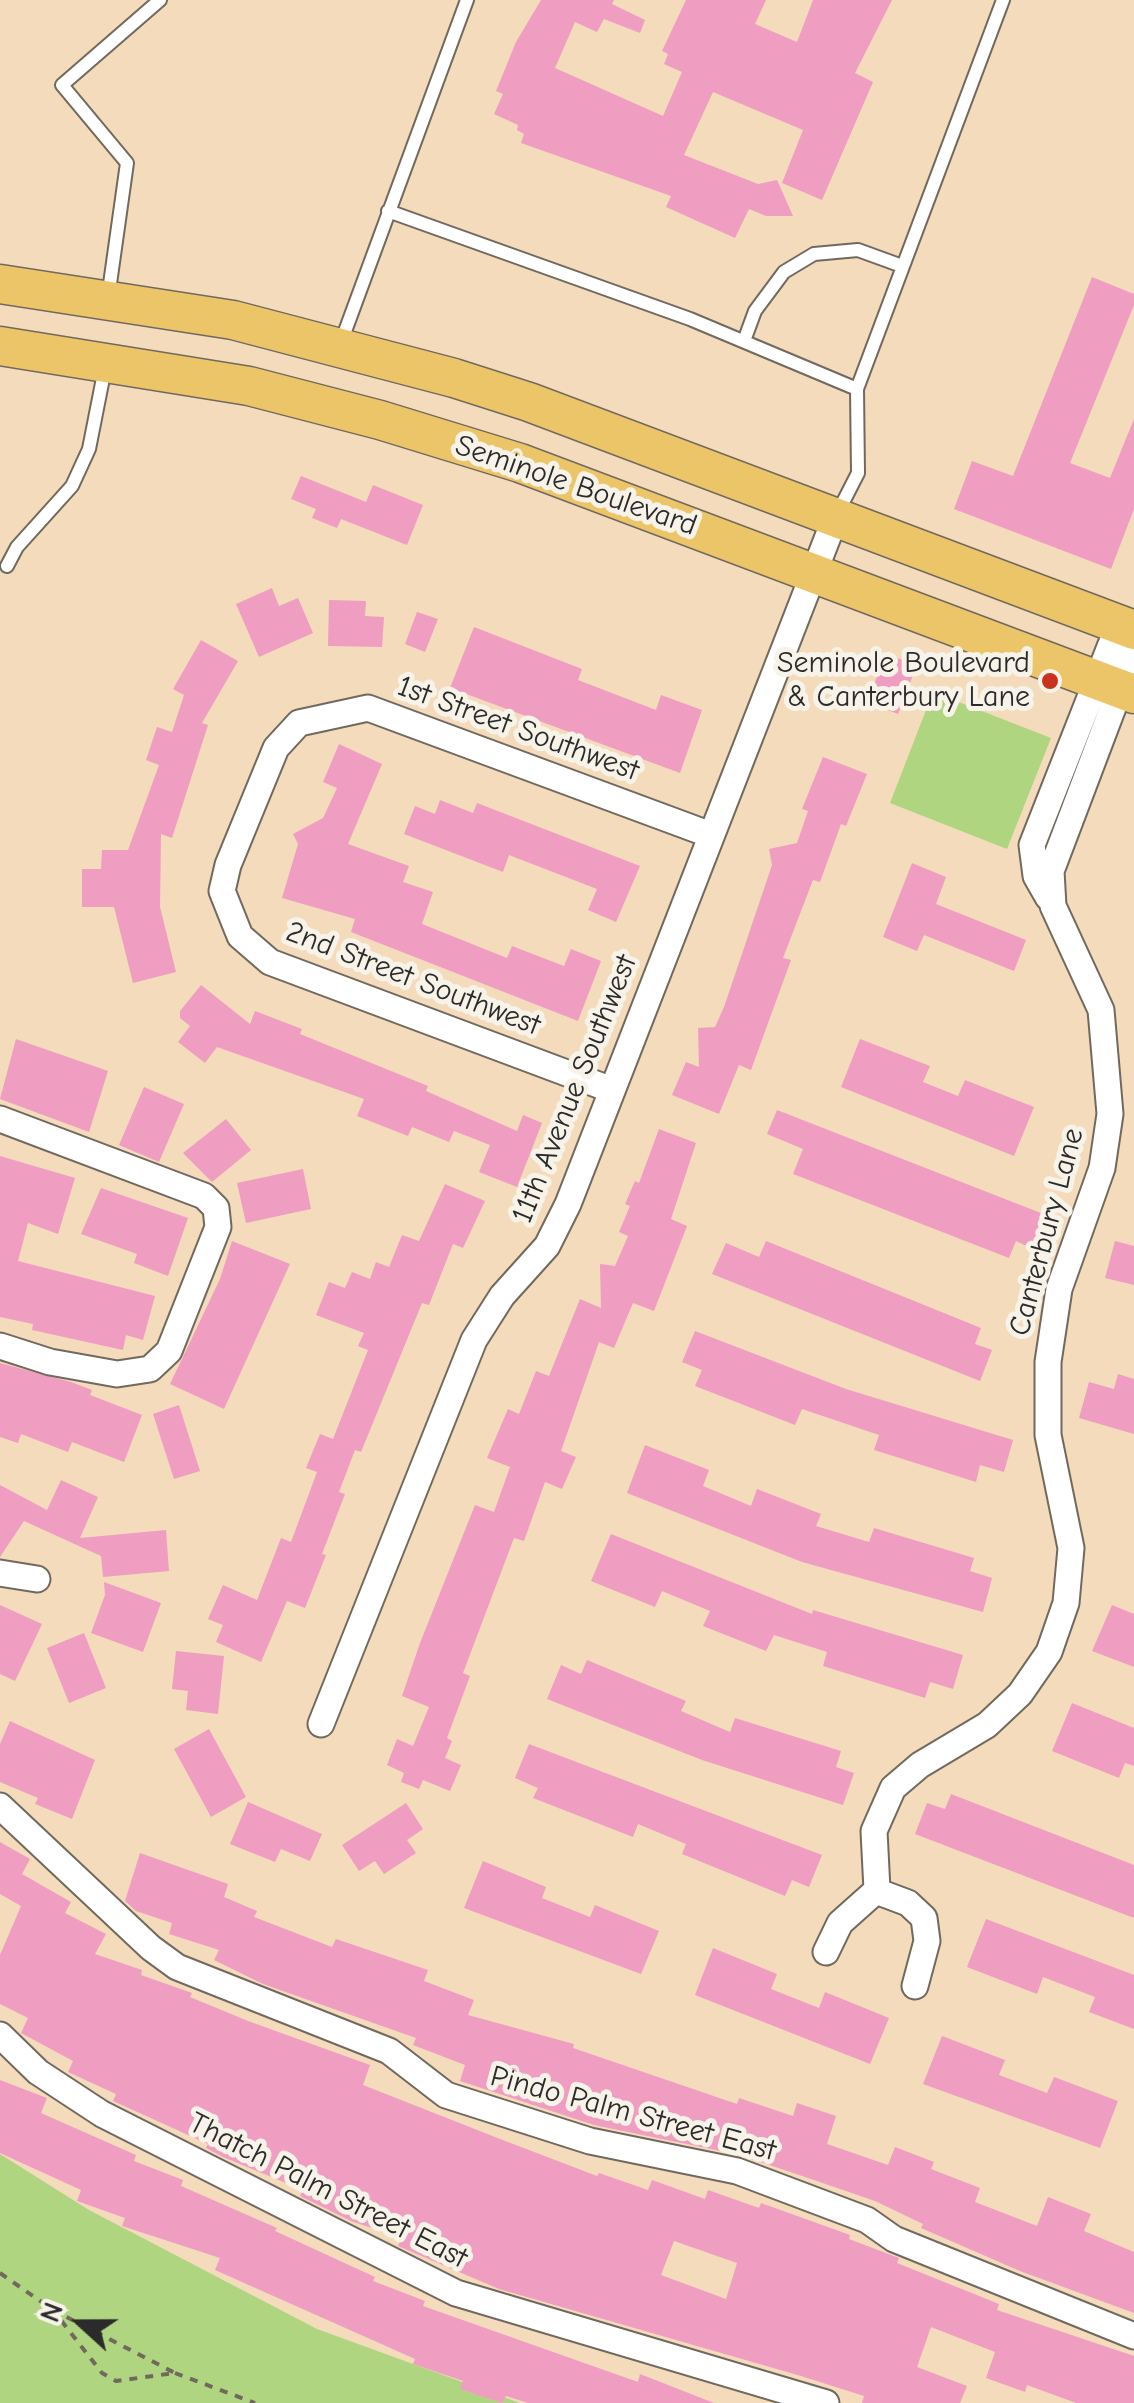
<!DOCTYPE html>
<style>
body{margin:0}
#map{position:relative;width:1134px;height:2403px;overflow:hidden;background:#f3dbbc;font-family:"Comic Neue",sans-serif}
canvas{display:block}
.north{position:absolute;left:30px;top:2273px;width:100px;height:100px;-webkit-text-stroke:8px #f7f3e8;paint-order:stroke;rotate:291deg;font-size:28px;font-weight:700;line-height:40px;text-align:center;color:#2b2b2b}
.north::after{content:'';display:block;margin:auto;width:35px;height:45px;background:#2b2b2b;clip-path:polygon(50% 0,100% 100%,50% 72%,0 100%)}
</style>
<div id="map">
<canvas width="1134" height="2403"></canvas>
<div class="north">N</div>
</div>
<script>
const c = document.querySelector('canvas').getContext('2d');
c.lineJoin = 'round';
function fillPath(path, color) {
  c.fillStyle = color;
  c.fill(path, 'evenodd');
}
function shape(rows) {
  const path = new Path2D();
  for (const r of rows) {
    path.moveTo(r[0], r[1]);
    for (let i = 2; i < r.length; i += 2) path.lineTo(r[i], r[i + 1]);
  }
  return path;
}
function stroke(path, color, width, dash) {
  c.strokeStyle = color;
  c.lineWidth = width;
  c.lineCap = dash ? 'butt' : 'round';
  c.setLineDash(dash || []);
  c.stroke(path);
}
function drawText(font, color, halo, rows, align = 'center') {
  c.font = font + ' "Comic Neue",sans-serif';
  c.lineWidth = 10;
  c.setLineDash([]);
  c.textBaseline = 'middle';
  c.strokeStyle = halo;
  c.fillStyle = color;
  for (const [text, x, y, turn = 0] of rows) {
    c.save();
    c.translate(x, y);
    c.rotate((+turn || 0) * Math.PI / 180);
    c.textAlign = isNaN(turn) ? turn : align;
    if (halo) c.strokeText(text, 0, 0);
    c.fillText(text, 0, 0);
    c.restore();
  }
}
fillPath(shape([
 [933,692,1051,738,1007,849,890,803],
 [0,2154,89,2210,317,2329,520,2403,0,2403]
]), '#afd580');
fillPath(shape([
 [541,0,614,0,612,4,645,20,640,33,604,19,597,32,575,22,555,68,663,116,682,72,664,64,668,54,662,51,686,0,766,0,755,24,797,42,813,0,892,0,855,73,873,82,822,200,782,183,803,130,713,92,684,155,758,184,777,180,793,216,766,216,749,209,735,238,666,207,671,196,521,143,524,134,517,130,518,125,494,114,503,94,496,91,516,42],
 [1092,277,1134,294,1134,305,1070,463,1110,478,1134,419,1134,509,1111,569,954,509,972,461,1013,476],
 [301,476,366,502,373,485,423,505,407,545,341,519,337,528,312,518,316,509,291,499],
 [272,588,279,606,298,598,313,633,259,657,236,604],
 [329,600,366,601,365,616,384,617,382,647,328,646],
 [417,612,438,619,425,652,405,644],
 [474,627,582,669,578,680,656,710,661,695,702,710,680,773,450,688],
 [201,640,238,661,202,723,208,725,172,838,161,834,160,907,176,972,133,983,114,907,82,907,82,869,101,869,102,850,128,850,159,765,146,760,157,727,172,732,184,695,173,689],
 [886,654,917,665,898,714,867,702],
 [339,744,382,764,348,844,409,866,403,882,433,892,422,924,507,958,512,946,564,966,571,949,601,961,578,1021,351,932,355,919,282,898,298,844,293,834,323,818,337,788,323,782],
 [823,757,867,774,846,826,841,824,820,882,813,880,783,958,791,960,751,1070,739,1065,719,1114,672,1095,686,1062,699,1067,698,1028,715,1027,724,1007,772,865,769,849,797,843,808,811,802,809],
 [440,800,473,813,477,803,640,866,616,922,588,910,597,889,509,855,503,872,404,834,415,806,435,814],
 [912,863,946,877,936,904,1026,940,1014,971,924,935,917,951,883,937],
 [201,985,250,1024,255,1011,302,1029,300,1034,428,1086,426,1091,517,1131,523,1115,542,1123,517,1187,479,1172,490,1145,454,1131,449,1142,412,1127,408,1136,357,1116,364,1099,217,1047,205,1063,178,1042,190,1026,180,1018,180,1011],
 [16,1039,108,1071,89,1132,0,1099],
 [860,1039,930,1066,923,1082,958,1096,965,1080,1034,1107,1014,1156,841,1087],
 [144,1087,184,1104,159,1162,119,1145],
 [777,1110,1046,1215,1033,1249,1016,1241,1009,1258,793,1174,803,1149,767,1134],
 [226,1119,251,1150,212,1182,183,1153],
 [659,1129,696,1143,671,1219,687,1226,654,1311,633,1303,614,1348,599,1342,561,1451,576,1457,562,1489,545,1482,524,1541,514,1538,463,1673,470,1676,447,1738,452,1741,445,1758,461,1765,450,1791,423,1780,419,1789,401,1782,404,1773,387,1765,397,1739,413,1746,429,1707,402,1696,420,1643,475,1505,494,1512,510,1467,487,1458,508,1409,519,1414,536,1371,549,1376,580,1299,601,1308,600,1264,615,1266,628,1236,619,1232,630,1206,625,1204,635,1181,639,1183],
 [0,1156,75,1178,58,1234,28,1223,18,1261,155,1296,143,1340,126,1335,123,1350,32,1330,33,1324,0,1317],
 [303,1169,311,1209,246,1223,237,1183],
 [445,1184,485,1201,463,1248,453,1244,429,1305,422,1303,361,1452,355,1450,339,1492,345,1494,322,1554,326,1555,305,1608,287,1601,261,1662,216,1642,223,1625,208,1619,223,1585,257,1600,281,1538,291,1542,317,1472,306,1468,320,1434,333,1439,368,1350,358,1346,364,1333,316,1315,329,1282,345,1288,352,1272,370,1279,376,1262,389,1267,402,1235,419,1241],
 [101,1188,188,1218,168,1276,134,1263,137,1254,81,1234],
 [232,1241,290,1264,224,1409,170,1384,220,1279],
 [766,1241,981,1328,975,1344,992,1350,980,1381,712,1274,726,1243,759,1257],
 [1115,1241,1134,1246,1134,1285,1105,1278],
 [695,1331,846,1389,1013,1440,1004,1472,980,1465,976,1482,874,1450,879,1435,802,1409,795,1425,695,1386,702,1370,682,1362],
 [0,1363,71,1382,92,1390,90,1395,142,1415,124,1462,72,1442,68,1452,21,1434,18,1443,0,1437],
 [1118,1374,1134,1379,1134,1434,1079,1418,1089,1382,1114,1389],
 [179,1405,200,1471,174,1479,153,1414],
 [645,1445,709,1470,703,1486,751,1506,757,1489,821,1514,816,1526,869,1542,874,1528,974,1558,970,1571,992,1578,983,1612,802,1562,627,1493],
 [61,1480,98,1497,80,1538,166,1530,169,1571,103,1577,101,1556,24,1521,0,1557,0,1485,47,1510],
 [611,1534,812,1614,813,1610,963,1655,953,1689,930,1682,925,1698,823,1666,827,1652,774,1635,766,1651,703,1626,710,1611,662,1591,655,1607,591,1581],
 [104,1582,161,1603,143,1652,91,1633,105,1595],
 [0,1605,42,1624,15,1681,0,1674],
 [1112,1605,1134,1614,1134,1667,1092,1651],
 [84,1633,106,1688,69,1703,47,1648],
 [176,1651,224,1656,218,1714,186,1710,188,1691,172,1689],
 [587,1660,686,1701,681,1711,730,1732,735,1718,841,1751,836,1767,854,1773,843,1805,702,1760,547,1699,561,1665,581,1674],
 [1072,1703,1134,1728,1134,1766,1125,1763,1119,1778,1052,1751],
 [10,1721,95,1760,72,1819,35,1804,38,1798,0,1782,0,1744],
 [209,1729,246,1797,211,1817,174,1749],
 [529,1744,822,1855,809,1887,792,1880,785,1896,682,1854,686,1844,638,1824,633,1837,533,1798,538,1788,515,1778],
 [951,1794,1134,1865,1134,1918,915,1834,927,1803,945,1809],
 [248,1802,322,1834,310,1861,281,1849,275,1862,230,1844],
 [406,1803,423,1829,407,1840,416,1853,384,1874,375,1861,359,1871,342,1845],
 [0,1842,30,1859,22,1874,71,1902,65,1913,106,1934,95,1954,142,1970,141,1975,192,1993,190,1997,248,2021,370,2065,363,2085,495,2137,597,2176,599,2173,648,2190,652,2180,705,2199,708,2190,759,2208,761,2203,850,2235,849,2239,899,2258,897,2263,999,2304,997,2310,1134,2356,1134,2403,1076,2403,1027,2385,1025,2392,986,2378,995,2352,931,2327,917,2367,967,2386,960,2403,862,2403,864,2396,801,2376,499,2289,405,2249,398,2246,401,2238,351,2221,300,2196,303,2190,223,2157,206,2148,208,2144,113,2101,116,2094,68,2072,73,2061,21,2033,28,2018,0,2004,0,1955,21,1906,0,1894],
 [674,2241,737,2263,726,2299,661,2275],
 [140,1853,228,1884,224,1897,257,1911,254,1917,332,1947,336,1939,428,1970,424,1981,474,2000,468,2015,574,2044,573,2048,737,2104,739,2098,793,2116,797,2103,836,2116,827,2144,888,2165,895,2147,934,2162,931,2169,980,2188,975,2202,1037,2226,1048,2197,1091,2214,1084,2231,1134,2252,1134,2313,1020,2271,921,2228,923,2224,875,2201,814,2180,740,2155,594,2125,460,2081,465,2065,413,2045,416,2038,263,1984,214,1960,219,1950,169,1934,172,1923,136,1911,125,1901],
 [483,1861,546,1887,542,1898,590,1917,595,1905,659,1931,641,1974,464,1908],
 [986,1919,1134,1975,1134,2029,1089,2012,1095,1997,1043,1977,1037,1994,967,1967],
 [713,1948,777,1974,771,1989,819,2008,825,1992,889,2018,870,2064,695,1995],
 [942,2036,1005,2060,999,2075,1047,2093,1054,2077,1118,2101,1100,2148,923,2084],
 [0,2080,47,2098,41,2113,136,2155,134,2161,183,2180,181,2186,277,2228,275,2231,375,2277,373,2281,425,2301,423,2306,638,2382,640,2374,714,2403,528,2403,506,2396,502,2403,460,2389,463,2381,413,2364,415,2359,215,2270,220,2258,122,2226,125,2218,77,2201,81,2190,0,2153]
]), '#f09dc2');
const lane = shape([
 [388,211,690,319,857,389],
 [108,298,127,163,62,85,160,0],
 [744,341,755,311,784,272,814,254,858,250,902,266],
 [340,345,467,0],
 [837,514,858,473,857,389,1003,0],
 [7,566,17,547,72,486,89,449,105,368]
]);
const street = shape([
 [1048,897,1036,876,1032,845,1119,624],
 [612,1090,270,962,240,936,222,891,228,865,276,748,299,723,368,708,711,835],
 [0,1119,204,1196,216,1208,218,1227,169,1351,150,1369,117,1374,50,1362,0,1346],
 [0,1573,37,1579],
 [321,1724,474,1340,502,1296,547,1246,568,1204,836,516],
 [0,1806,151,1948,177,1967,389,2051,446,2095,590,2141,737,2171,867,2220,894,2239,1134,2336],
 [876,1891,908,1903,924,1918,927,1941,915,1986],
 [826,1952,840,1923,877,1890,874,1831,893,1788,920,1765,987,1725,1020,1694,1049,1652,1066,1603,1071,1548,1048,1435,1048,1362,1059,1289,1102,1168,1110,1114,1101,1010,1053,906,1051,871,1134,652],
 [0,2035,38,2072,102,2114,456,2293,826,2403]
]);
const primary = shape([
 [0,284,233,320,454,378,529,402,1134,630],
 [0,346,249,386,380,420,520,463,1134,694]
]);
stroke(lane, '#71695e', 16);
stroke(street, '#71695e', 29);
stroke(primary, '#71695e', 41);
stroke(shape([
 [0,2273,53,2310,175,2373,116,2381,102,2373,53,2310],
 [175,2373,255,2403]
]), '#71695e', 4, [8, 8]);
stroke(lane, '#fff', 12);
stroke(street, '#fff', 25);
stroke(primary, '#edc569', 38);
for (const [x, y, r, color] of [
 [1050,681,10,"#c8321e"]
]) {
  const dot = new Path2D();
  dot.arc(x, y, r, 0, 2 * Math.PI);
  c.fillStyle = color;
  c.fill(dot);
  stroke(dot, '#f7f3e8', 4);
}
drawText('30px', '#2b2b2b', '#f7f3e8', [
 ["Seminole Boulevard",576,486,19],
 ["1st Street Southwest",518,729,20],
 ["2nd Street Southwest",413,979,21],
 ["11th Avenue Southwest",575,1089,-68],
 ["Canterbury Lane",1047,1232,-75],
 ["Pindo Palm Street East",633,2114,15],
 ["Thatch Palm Street East",328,2191,27]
]);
drawText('30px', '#2b2b2b', '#f7f3e8', [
 ["Seminole Boulevard",1030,664],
 ["& Canterbury Lane",1030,698]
], 'right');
</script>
